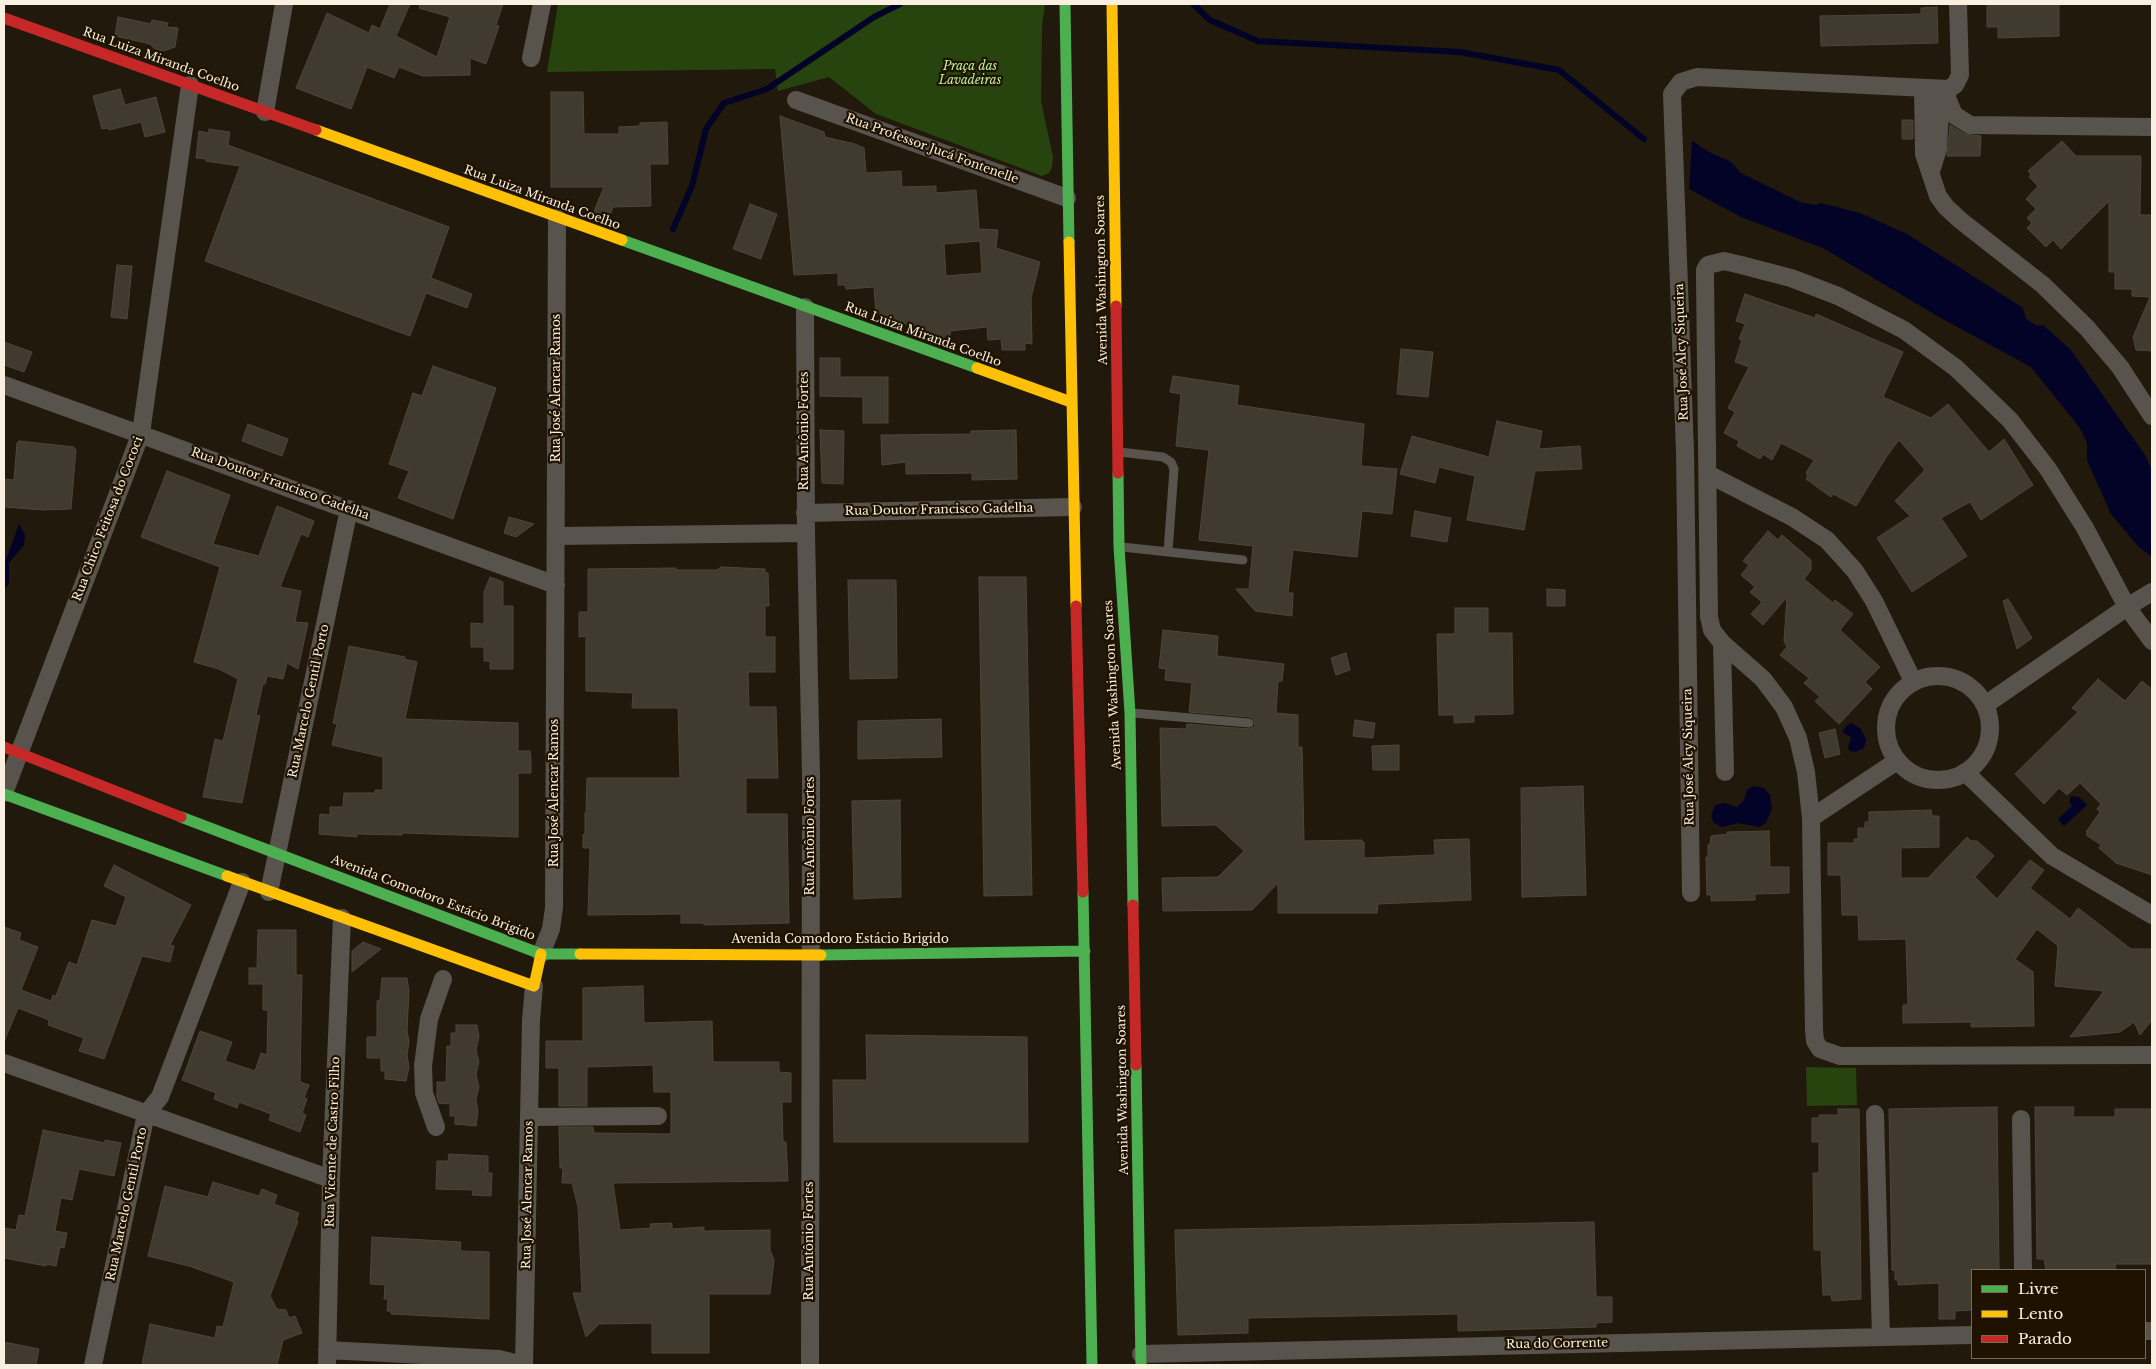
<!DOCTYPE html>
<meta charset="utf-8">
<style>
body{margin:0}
#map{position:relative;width:2156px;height:1369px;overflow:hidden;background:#21190b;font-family:"Libre Baskerville",serif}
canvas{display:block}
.frame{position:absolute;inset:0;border:5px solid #f9f0e1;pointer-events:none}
.legend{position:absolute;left:1971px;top:1269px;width:175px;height:90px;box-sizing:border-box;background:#1f1300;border:1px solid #766b5a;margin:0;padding:6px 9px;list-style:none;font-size:15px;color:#f9f0e1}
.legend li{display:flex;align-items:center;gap:10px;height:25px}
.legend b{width:25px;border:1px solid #766b5a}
</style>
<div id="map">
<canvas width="2156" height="1369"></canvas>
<div class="frame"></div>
<ul class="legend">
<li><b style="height:6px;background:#4caf50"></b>Livre</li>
<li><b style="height:6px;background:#ffc107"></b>Lento</li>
<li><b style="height:6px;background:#c62828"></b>Parado</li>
</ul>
</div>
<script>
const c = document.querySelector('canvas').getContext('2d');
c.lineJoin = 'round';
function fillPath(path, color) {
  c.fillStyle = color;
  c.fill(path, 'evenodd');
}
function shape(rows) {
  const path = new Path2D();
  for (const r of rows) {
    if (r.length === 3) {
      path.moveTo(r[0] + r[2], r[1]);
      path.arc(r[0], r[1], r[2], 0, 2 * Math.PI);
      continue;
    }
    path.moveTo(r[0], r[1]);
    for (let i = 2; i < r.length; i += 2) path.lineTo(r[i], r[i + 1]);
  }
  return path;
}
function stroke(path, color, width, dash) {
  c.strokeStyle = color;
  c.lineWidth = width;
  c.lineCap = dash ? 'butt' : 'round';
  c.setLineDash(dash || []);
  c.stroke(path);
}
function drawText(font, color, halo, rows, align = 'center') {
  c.font = font + ' "Libre Baskerville",serif';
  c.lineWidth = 4.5;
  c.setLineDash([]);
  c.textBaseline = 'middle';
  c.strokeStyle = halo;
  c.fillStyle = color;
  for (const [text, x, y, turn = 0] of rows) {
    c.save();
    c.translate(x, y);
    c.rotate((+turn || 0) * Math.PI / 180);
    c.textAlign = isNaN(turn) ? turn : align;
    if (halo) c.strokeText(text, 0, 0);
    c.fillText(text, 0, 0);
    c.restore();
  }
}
fillPath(shape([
 [558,4,1045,4,1042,26,1041,101,1053,157,1052,167,1049,173,1042,176,876,114,829,77,778,91,775,69,547,72],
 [1806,1067,1856,1068,1857,1105,1807,1106]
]), '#27440e');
fillPath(shape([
 [1692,141,1711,153,1730,161,1741,173,1800,202,1816,205,1821,203,1860,213,1907,234,2023,308,2026,319,2037,326,2043,325,2071,350,2145,455,2152,470,2152,557,2138,546,2111,514,2087,460,2087,443,2080,428,2031,367,1939,317,1823,248,1741,217,1689,189],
 [19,524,25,535,24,545,9,563,9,583,4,591,4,565],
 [1852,723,1861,729,1866,740,1864,748,1856,752,1850,751,1848,748,1851,737,1842,732,1847,725],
 [1753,786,1764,788,1770,795,1772,808,1766,823,1759,827,1738,823,1722,827,1714,823,1711,816,1715,805,1725,803,1737,807,1744,800,1747,790],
 [2072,796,2079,797,2087,805,2064,826,2058,819,2072,806,2069,801]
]), '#030227');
stroke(shape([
 [1193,4,1210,20,1258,41,1460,52,1559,70,1644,139],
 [673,229,692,186,706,129,724,103,767,89,874,17,900,4]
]), '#030227', 6);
const building = shape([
 [390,4,410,4,396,36,437,57,450,17,419,8,420,4,503,4,496,25,499,26,486,64,470,58,470,75,423,76,399,67,394,78,367,67,351,109,296,88,327,13,369,33,372,25,380,29,390,4],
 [1987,4,2059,4,2059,36,1998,38,1998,27,1987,27,1987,4],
 [1937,7,1938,43,1821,46,1820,16,1921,14,1921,8,1937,7],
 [118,17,151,24,152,20,168,23,167,27,178,28,175,47,163,51,155,49,150,44,115,36,118,17],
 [120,89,125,105,156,97,165,132,145,137,141,122,109,130,108,128,102,129,93,96,120,89],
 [551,92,583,92,584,134,619,134,619,127,640,126,640,123,667,122,668,164,650,164,651,206,613,207,608,220,593,214,604,187,551,187,551,92],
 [780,116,824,132,825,137,855,144,864,148,866,173,901,171,902,187,936,186,936,193,976,190,979,229,998,230,996,248,1040,262,1031,298,1032,344,1025,343,1025,350,1002,350,1001,339,988,340,987,327,950,331,951,341,876,313,874,287,846,289,845,285,838,285,838,273,794,275,780,116],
 [980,241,982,273,946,276,944,244,980,241],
 [1902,120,1913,120,1913,139,1902,139,1902,120],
 [1950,125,1965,134,1981,136,1980,156,1947,156,1950,125],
 [209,129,230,132,228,145,449,227,431,278,472,294,467,308,426,293,410,336,205,261,240,166,206,161,206,159,196,158,199,131,209,133,209,129],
 [2062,141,2076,156,2141,156,2140,215,2152,215,2152,351,2136,350,2133,337,2150,297,2132,296,2132,289,2115,289,2115,272,2109,272,2109,201,2061,249,2053,240,2046,247,2027,228,2032,223,2027,218,2036,209,2026,199,2038,186,2029,177,2031,174,2028,171,2062,141],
 [750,204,777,214,761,259,733,249,750,204],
 [117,265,132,266,127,319,111,317,117,265],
 [1745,294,1815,318,1816,314,1903,352,1883,397,1931,418,1948,404,1989,452,2004,439,2033,485,1981,520,1970,502,1941,518,1967,556,1912,592,1877,538,1910,516,1895,501,1925,470,1899,440,1887,456,1856,506,1833,494,1831,497,1806,479,1808,475,1806,473,1814,460,1781,443,1772,460,1763,454,1760,459,1737,446,1739,441,1724,433,1735,412,1728,408,1749,367,1735,362,1742,340,1739,339,1745,324,1736,321,1745,294],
 [4,342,32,352,24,372,4,365,4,342],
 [1401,349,1433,352,1428,397,1397,394,1401,349],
 [820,358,840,358,840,377,888,377,888,423,863,423,863,397,820,396,820,358],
 [433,366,496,388,453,519,398,498,409,471,389,464,413,393,422,396,433,366],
 [1173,376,1239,386,1237,405,1364,424,1361,466,1397,469,1392,514,1362,511,1357,557,1293,550,1288,593,1293,593,1292,616,1255,611,1236,589,1249,589,1253,546,1199,540,1209,450,1176,446,1181,394,1170,392,1173,376],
 [1497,421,1542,431,1539,449,1580,446,1582,469,1535,471,1524,530,1467,520,1475,476,1439,467,1435,483,1400,474,1412,436,1489,457,1497,421],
 [248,424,288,439,282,456,242,441,248,424],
 [820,430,844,431,843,484,822,483,820,430],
 [1016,430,1017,479,972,480,972,473,906,474,906,462,882,465,881,435,971,434,971,431,1016,430],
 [19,441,74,447,73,449,76,449,71,509,43,510,4,507,4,479,14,480,17,443,19,441],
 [167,471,230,495,213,544,259,556,277,506,314,521,308,537,301,534,280,587,301,591,295,622,308,623,298,669,287,663,283,679,267,676,265,684,263,684,256,715,260,716,258,724,242,803,203,797,215,739,223,741,238,679,219,669,194,662,220,567,141,537,167,471],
 [1415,511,1451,518,1447,542,1411,536,1415,511],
 [509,517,534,524,516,537,504,533,509,517],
 [1768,531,1778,540,1782,535,1811,560,1811,570,1804,579,1833,603,1835,600,1853,614,1840,630,1880,667,1865,682,1872,689,1839,724,1815,701,1820,697,1804,683,1809,678,1780,655,1787,647,1784,641,1787,597,1763,625,1751,614,1762,602,1750,592,1755,587,1741,575,1749,565,1743,561,1768,531],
 [721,567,765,569,765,573,768,573,769,606,765,606,765,637,775,637,775,672,748,672,749,707,776,707,778,778,746,778,746,814,787,814,789,923,704,925,704,923,681,923,681,914,588,915,590,848,583,848,583,835,585,833,585,813,586,813,587,778,680,778,678,708,632,708,633,693,586,691,586,636,579,637,579,612,588,612,588,569,676,568,676,570,717,570,721,567],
 [490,577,503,582,503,606,513,606,513,669,490,669,490,661,484,661,484,647,471,647,471,623,484,624,484,592,490,577],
 [979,577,1026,577,1032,895,984,896,979,577],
 [848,580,896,580,897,678,850,679,848,580],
 [1547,589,1565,590,1565,606,1547,606,1547,589],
 [2008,599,2032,638,2017,649,2003,601,2008,599],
 [1455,608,1488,608,1488,633,1512,633,1513,714,1474,715,1474,722,1454,723,1454,715,1439,715,1437,634,1455,634,1455,608],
 [1163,630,1218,636,1217,656,1284,664,1282,681,1278,681,1276,713,1298,715,1298,747,1302,747,1304,841,1362,840,1362,842,1364,842,1364,858,1435,855,1434,840,1469,839,1471,900,1378,904,1377,913,1278,913,1278,883,1252,910,1163,911,1162,878,1218,877,1244,851,1216,825,1162,826,1160,728,1186,729,1187,724,1249,729,1254,727,1255,723,1253,718,1250,717,1189,712,1192,683,1165,680,1166,669,1159,668,1163,630],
 [349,646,405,657,404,659,417,662,405,719,518,723,518,751,530,751,531,759,531,773,518,773,518,837,402,833,402,835,357,834,357,837,319,834,320,814,330,815,330,807,343,807,344,793,375,793,375,790,383,790,383,757,332,745,337,724,333,723,349,646],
 [1346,653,1350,670,1336,675,1331,658,1346,653],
 [2098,679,2125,701,2142,681,2152,689,2152,875,2116,863,2099,848,2101,845,2086,835,2088,833,2086,832,2100,812,2097,809,2101,804,2080,783,2067,795,2059,788,2044,804,2015,774,2078,712,2072,708,2098,679],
 [941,719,942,757,858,759,858,721,941,719],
 [1355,720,1375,723,1373,738,1353,736,1355,720],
 [1835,729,1840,754,1825,758,1819,733,1835,729],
 [1399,745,1399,770,1373,770,1372,746,1399,745],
 [1583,786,1586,895,1522,897,1521,788,1583,786],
 [900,800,901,897,854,899,852,801,900,800],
 [1931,810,1932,816,1939,816,1939,847,1901,848,1901,878,1928,878,1967,837,1971,841,1977,841,1994,856,1975,877,1997,899,2030,860,2044,870,2030,888,2070,919,2078,908,2131,949,2152,949,2152,1020,2140,1035,2134,1022,2120,1032,2070,1037,2104,991,2055,986,2058,946,2037,929,2015,959,2033,972,2034,1026,1971,1027,1971,1022,1903,1023,1903,1005,1908,1005,1906,939,1859,940,1858,915,1842,915,1841,875,1828,875,1828,843,1854,843,1854,839,1858,839,1858,828,1865,828,1865,822,1869,822,1869,812,1931,810],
 [1769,831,1770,867,1789,867,1789,893,1755,894,1755,900,1711,901,1711,895,1707,895,1706,857,1708,857,1708,845,1710,844,1711,836,1728,834,1727,832,1769,831],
 [114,865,191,905,170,945,174,946,170,962,142,956,104,1059,79,1051,84,1038,48,1025,49,1020,18,1008,4,1042,4,927,21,933,19,940,38,947,21,990,51,1001,53,995,56,996,69,962,77,965,92,920,116,926,126,897,104,886,114,865],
 [258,930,296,930,296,975,302,975,300,1082,309,1085,304,1098,307,1099,302,1113,306,1115,300,1132,269,1120,271,1114,239,1102,237,1108,214,1099,216,1093,182,1080,200,1031,232,1042,225,1061,255,1071,261,1053,267,1055,268,1010,263,1010,263,984,249,984,249,968,257,968,258,930],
 [363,942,381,949,352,972,352,951,363,942],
 [382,978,407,978,409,991,407,1030,409,1042,407,1055,409,1067,406,1081,385,1079,385,1071,381,1071,381,1058,367,1058,367,1037,377,1037,377,1001,380,1000,382,978],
 [643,986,644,1023,712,1021,713,1062,779,1062,779,1072,791,1073,791,1102,782,1102,783,1142,786,1142,788,1181,613,1183,620,1230,651,1228,650,1224,672,1223,672,1229,704,1227,704,1231,770,1230,770,1250,774,1260,770,1294,709,1294,709,1353,652,1353,652,1323,599,1324,586,1337,573,1293,582,1293,578,1207,572,1183,562,1183,563,1168,560,1168,559,1127,593,1127,594,1133,671,1134,671,1092,654,1092,653,1065,587,1067,587,1106,559,1106,559,1068,546,1068,546,1041,583,1041,583,988,643,986],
 [456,1025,477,1025,479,1037,476,1050,479,1062,476,1074,479,1087,476,1099,478,1112,476,1126,455,1124,455,1116,450,1116,450,1104,439,1103,437,1097,437,1082,446,1082,447,1046,451,1046,451,1033,456,1033,456,1025],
 [866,1035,1027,1037,1028,1142,834,1142,833,1080,867,1080,866,1035],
 [1997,1107,1999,1270,1972,1270,1972,1310,1955,1311,1955,1319,1939,1319,1939,1283,1898,1285,1898,1280,1895,1280,1895,1271,1892,1270,1889,1109,1997,1107],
 [2035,1107,2074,1107,2073,1117,2115,1117,2115,1109,2152,1109,2152,1264,2115,1264,2116,1270,2046,1270,2044,1259,2037,1259,2035,1107],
 [1838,1109,1859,1109,1861,1299,1832,1301,1831,1295,1823,1295,1821,1250,1814,1250,1813,1173,1819,1173,1819,1142,1812,1142,1812,1118,1819,1118,1819,1115,1838,1115,1838,1109],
 [43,1130,105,1143,105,1140,121,1143,114,1176,79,1169,72,1200,61,1198,55,1231,67,1233,64,1248,60,1247,56,1266,46,1264,46,1266,4,1258,4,1228,16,1230,19,1215,25,1216,43,1130],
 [449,1154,488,1156,488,1173,492,1173,491,1196,472,1195,473,1190,436,1189,437,1161,448,1161,449,1154],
 [213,1182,259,1196,262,1189,277,1195,274,1204,299,1213,296,1220,298,1221,270,1296,277,1309,286,1310,289,1318,295,1316,302,1333,283,1340,277,1365,142,1365,150,1324,215,1338,217,1326,223,1327,234,1282,189,1266,148,1256,165,1186,208,1197,213,1182],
 [1594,1222,1596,1297,1612,1297,1612,1322,1596,1323,1596,1327,1458,1331,1458,1314,1248,1318,1248,1333,1178,1335,1175,1230,1594,1222],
 [372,1237,461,1242,460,1251,489,1252,489,1319,391,1314,391,1311,387,1311,388,1299,384,1299,385,1285,370,1284,372,1237],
 [4,1342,39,1349,36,1365,4,1365,4,1342]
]);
fillPath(building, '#413a2f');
stroke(building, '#4d473b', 1);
stroke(shape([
 [1120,452,1163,457,1171,462,1174,469,1168,552],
 [1122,547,1243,560],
 [1133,713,1249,723]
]), '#58534c', 9);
stroke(shape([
 [531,58,542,4],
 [1923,88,1924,154,1938,196,1946,207,1960,220,2043,285,2087,328,2120,367,2152,416],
 [1948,89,1947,98,1954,115,1970,125,2152,127],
 [1948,89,1955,85,1960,75,1958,4],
 [796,100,1067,198],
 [265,112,284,4],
 [1931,171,1938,149,1941,90],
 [805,307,806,533,811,776,810,1365],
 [4,385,556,585],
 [1708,474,1792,517,1827,540,1855,571,1874,601,1913,681],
 [805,513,1073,507],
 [556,536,806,533],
 [2152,641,2127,607,2085,528,2048,469,2010,420,1956,368,1904,330,1838,296,1791,278,1741,265,1724,261,1708,265,1705,270,1705,277,1709,617,1712,630,1722,643,1763,679,1784,707,1798,738,1806,772,1811,818,1814,1030,1815,1041,1820,1049,1840,1056,2152,1055],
 [1722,643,1725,772],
 [1938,728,52],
 [1985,705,2127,607,2152,592],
 [1965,772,2052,856,2152,915],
 [4,793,141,433,190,85],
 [1811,818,1897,761],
 [269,892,349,509],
 [1691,893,1685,451,1672,94,1681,82,1697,77,1948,89],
 [541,954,551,929,554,908,557,218],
 [4,1063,331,1179],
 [1875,1114,1881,1337],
 [529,1117,658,1116],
 [2021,1119,2023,1270],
 [436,1127,424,1093,423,1066,429,1019,443,979],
 [2145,1331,2152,1331],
 [327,1350,499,1359,523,1365],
 [1141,1354,1972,1335],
 [93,1365,146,1114,160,1097,242,882],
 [327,1365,331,1179,342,918],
 [524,1365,531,1020,534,986]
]), '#58534c', 18);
stroke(shape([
 [1065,4,1069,242],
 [622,240,977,368],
 [1118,473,1119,547,1130,713,1133,905],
 [4,794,227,876],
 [181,817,541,954,580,954],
 [1083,892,1092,1365],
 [821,955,1085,951],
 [1136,1065,1141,1365]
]), '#4caf50', 11);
stroke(shape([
 [1112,4,1116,306],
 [316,130,622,240],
 [1069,242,1076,606],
 [977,368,1071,402],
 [227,876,534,986,541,954],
 [580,954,821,955]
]), '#ffc107', 11);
stroke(shape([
 [4,18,316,130],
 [1116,306,1118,473],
 [1076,606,1083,892],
 [4,747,181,817],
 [1133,905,1136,1065]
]), '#c62828', 11);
drawText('12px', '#f9f0e1', '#1f1300', [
 ["Rua Luiza Miranda Coelho",161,60,20],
 ["Rua Professor Jucá Fontenelle",932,149,20],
 ["Rua Luiza Miranda Coelho",542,198,20],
 ["Avenida Washington Soares",1102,280,-91],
 ["Rua Luiza Miranda Coelho",923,335,20],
 ["Rua José Alcy Siqueira",1682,352,-92],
 ["Rua José Alencar Ramos",557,388,-90],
 ["Rua Antônio Fortes",805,431,-90],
 ["Rua Doutor Francisco Gadelha",280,484,20],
 ["Rua Doutor Francisco Gadelha",939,510,-1],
 ["Rua Chico Feitosa do Cococi",108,519,-69],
 ["Avenida Washington Soares",1113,685,-93],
 ["Rua Marcelo Gentil Porto",309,701,-78],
 ["Rua José Alcy Siqueira",1689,757,-91],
 ["Rua José Alencar Ramos",555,793,-90],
 ["Rua Antônio Fortes",811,836,-90],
 ["Avenida Comodoro Estácio Brigido",433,898,21],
 ["Avenida Comodoro Estácio Brigido",840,940],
 ["Avenida Washington Soares",1123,1090,-91],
 ["Rua Vicente de Castro Filho",333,1142,-88],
 ["Rua José Alencar Ramos",528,1195,-89],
 ["Rua Marcelo Gentil Porto",127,1204,-78],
 ["Rua Antônio Fortes",810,1241,-90],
 ["Rua do Corrente",1557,1344,-1]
]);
drawText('italic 12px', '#bcf59d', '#1f1300', [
 ["Praça das",970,67],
 ["Lavadeiras",970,81]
]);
</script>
